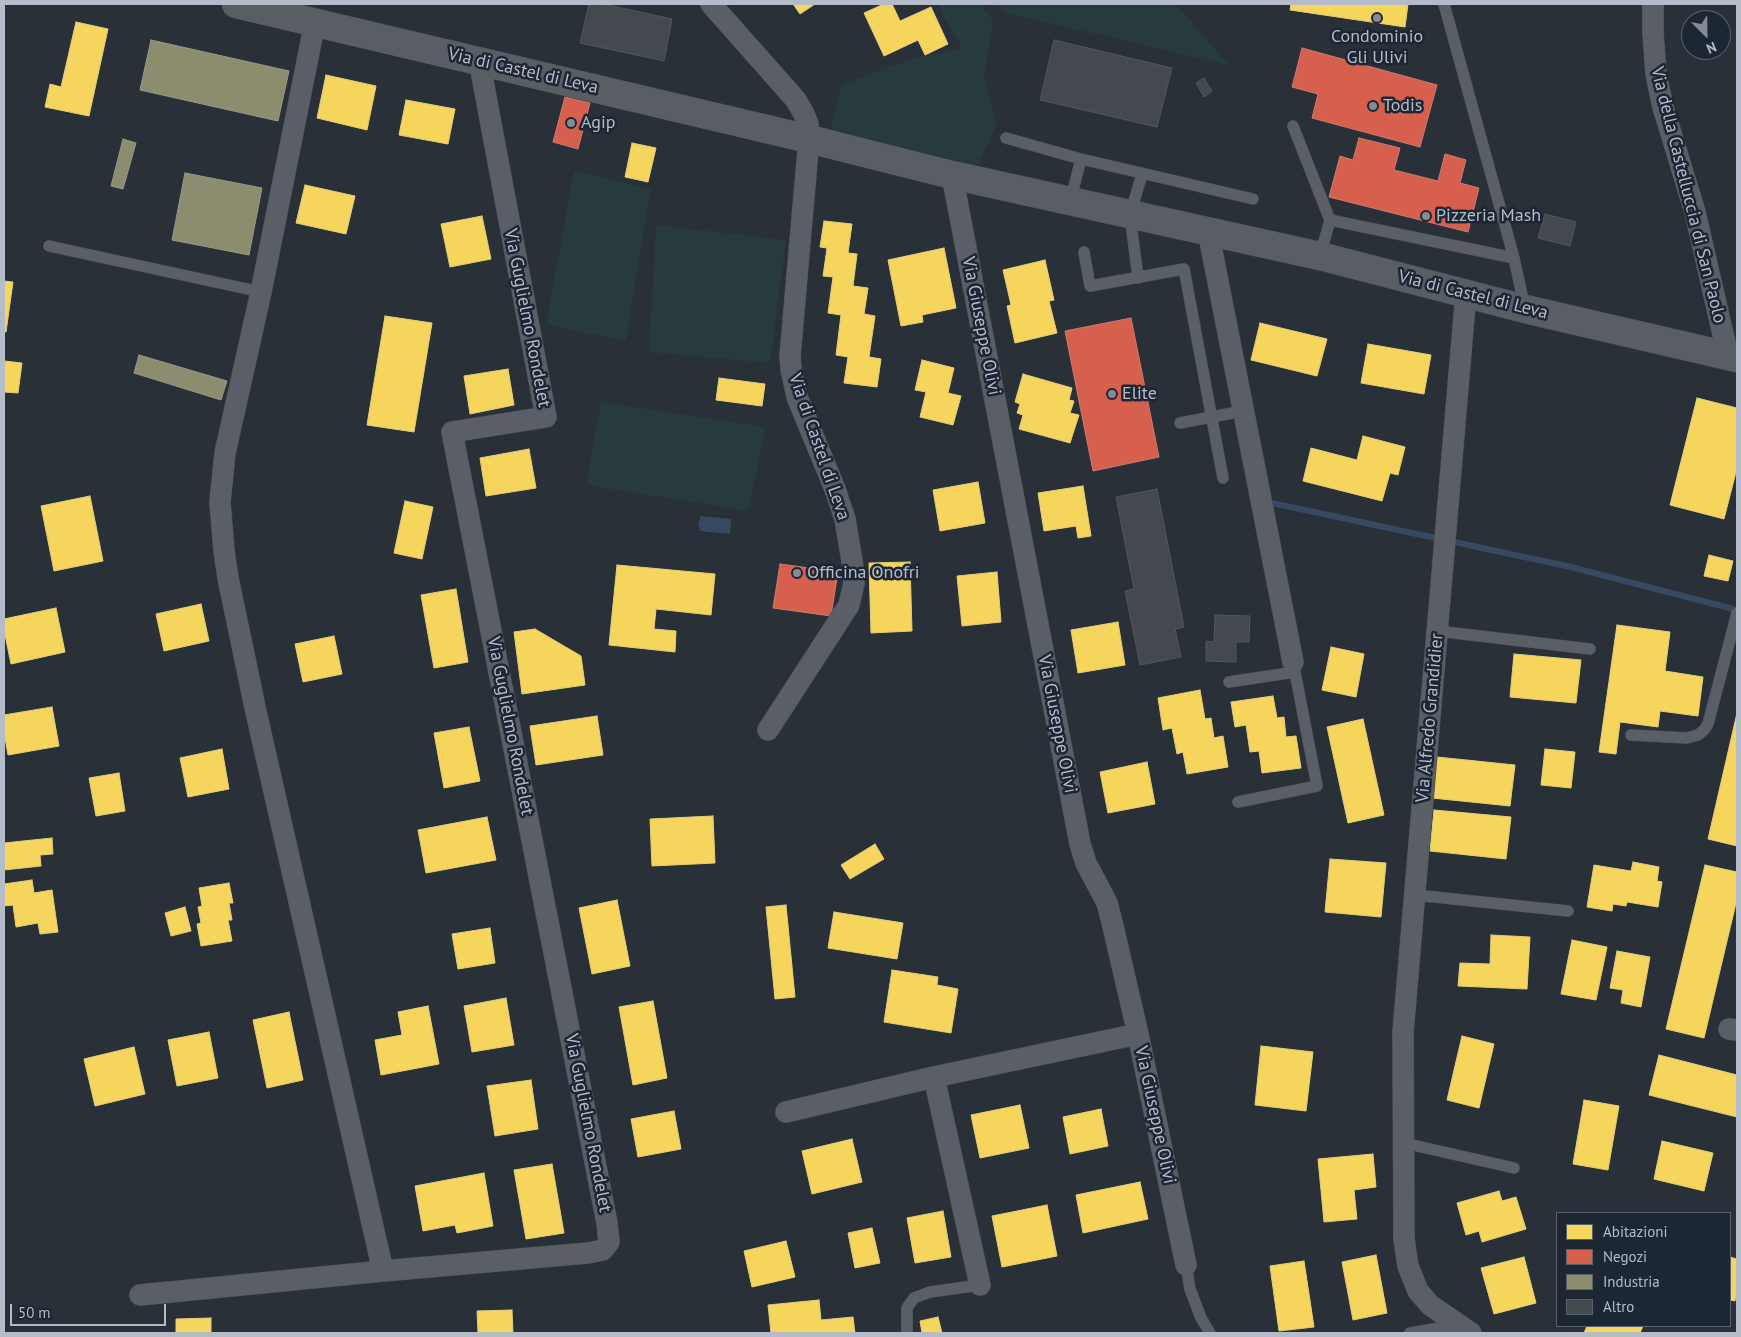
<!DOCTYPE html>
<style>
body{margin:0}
#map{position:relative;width:1741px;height:1337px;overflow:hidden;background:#2a3038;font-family:"PT Sans",sans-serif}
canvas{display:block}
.frame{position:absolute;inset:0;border:5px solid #b4bcc9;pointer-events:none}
.legend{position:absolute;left:1556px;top:1212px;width:175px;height:115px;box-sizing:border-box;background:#1d2633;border:1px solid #59626f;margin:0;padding:6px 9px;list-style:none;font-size:15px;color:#b4bcc9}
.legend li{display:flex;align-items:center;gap:10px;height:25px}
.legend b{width:25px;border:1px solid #59626f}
.north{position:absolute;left:1681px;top:10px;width:50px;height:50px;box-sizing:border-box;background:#1d2633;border:1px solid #59626f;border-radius:50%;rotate:157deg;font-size:14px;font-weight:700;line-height:20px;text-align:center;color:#b4bcc9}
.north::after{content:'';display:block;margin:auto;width:18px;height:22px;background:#848b96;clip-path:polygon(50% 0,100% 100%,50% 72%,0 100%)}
.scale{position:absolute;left:10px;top:1304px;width:156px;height:22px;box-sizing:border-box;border:2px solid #b4bcc9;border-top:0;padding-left:6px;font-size:15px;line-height:18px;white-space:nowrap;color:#b4bcc9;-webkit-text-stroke:4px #1d2633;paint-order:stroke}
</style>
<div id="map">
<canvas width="1741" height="1337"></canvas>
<div class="frame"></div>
<ul class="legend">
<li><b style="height:14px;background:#f6d55c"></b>Abitazioni</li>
<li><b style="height:14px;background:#d6604d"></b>Negozi</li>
<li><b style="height:14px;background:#8c8c6e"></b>Industria</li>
<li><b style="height:14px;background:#444950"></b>Altro</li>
</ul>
<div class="north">N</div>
<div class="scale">50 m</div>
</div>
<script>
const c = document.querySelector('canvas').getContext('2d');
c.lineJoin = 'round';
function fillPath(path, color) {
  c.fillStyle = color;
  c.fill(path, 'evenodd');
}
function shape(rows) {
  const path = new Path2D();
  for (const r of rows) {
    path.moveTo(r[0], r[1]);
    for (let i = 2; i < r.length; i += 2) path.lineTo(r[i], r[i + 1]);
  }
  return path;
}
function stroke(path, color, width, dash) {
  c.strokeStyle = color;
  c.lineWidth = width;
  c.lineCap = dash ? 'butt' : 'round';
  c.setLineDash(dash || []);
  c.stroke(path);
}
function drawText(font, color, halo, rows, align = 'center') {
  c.font = font + ' "PT Sans",sans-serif';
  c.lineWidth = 5;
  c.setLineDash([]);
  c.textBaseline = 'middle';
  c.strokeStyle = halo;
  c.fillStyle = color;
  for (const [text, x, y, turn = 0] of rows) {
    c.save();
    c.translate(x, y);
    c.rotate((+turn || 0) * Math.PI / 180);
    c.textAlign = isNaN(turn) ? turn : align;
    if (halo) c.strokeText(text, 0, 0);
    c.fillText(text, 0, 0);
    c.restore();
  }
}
fillPath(shape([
 [937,4,981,4,993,21,984,77,997,124,977,166,831,129,841,85,914,58,962,48],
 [997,4,1176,4,1229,65,1002,12],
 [574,170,651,189,626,341,546,325],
 [656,225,786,240,770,363,649,352],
 [601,402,766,427,748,511,586,485]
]), '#273a3e');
fillPath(shape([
 [701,516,731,519,730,534,700,531,698,524]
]), '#384963');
const homes = shape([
 [793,4,815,4,800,14,793,4],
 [884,4,892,4,900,21,931,7,948,44,925,55,918,40,884,56,864,13,884,4],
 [1291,4,1408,4,1405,27,1290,10,1291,4],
 [76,22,108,29,89,116,45,107,50,84,61,87,76,22],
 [326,75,376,86,367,130,317,118,326,75],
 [406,100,455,109,448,144,399,135,406,100],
 [632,143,656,148,648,182,625,177,632,143],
 [305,185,355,196,346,234,296,223,305,185],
 [482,216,491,259,450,267,441,224,482,216],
 [824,221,852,224,848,253,857,254,853,286,868,288,864,314,875,316,869,357,881,359,877,387,844,383,848,357,836,355,841,315,828,313,833,277,823,276,827,248,820,247,824,221],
 [944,248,956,308,922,315,923,322,901,326,888,260,944,248],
 [1045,260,1054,300,1049,301,1057,333,1015,343,1007,306,1011,305,1003,270,1045,260],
 [4,281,13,282,6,332,4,332,4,281],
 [385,316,432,323,414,432,367,425,385,316],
 [1260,323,1327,339,1317,376,1251,360,1260,323],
 [1368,344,1431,355,1424,394,1361,383,1368,344],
 [922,360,954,368,948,393,961,396,953,425,920,417,926,392,915,390,922,360],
 [4,361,22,363,18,393,4,392,4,361],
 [508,369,514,405,470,414,464,376,508,369],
 [1023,374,1072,388,1069,400,1074,401,1070,413,1079,415,1070,443,1019,429,1023,415,1017,413,1020,404,1015,402,1023,374],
 [719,378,765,384,762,406,716,400,719,378],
 [1697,398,1737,408,1737,468,1724,519,1670,505,1697,398],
 [1363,436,1405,447,1398,475,1390,473,1382,501,1303,481,1311,448,1357,460,1363,436],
 [529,449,536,488,486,496,480,458,529,449],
 [978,482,985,523,940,531,933,490,978,482],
 [1083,486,1091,536,1078,538,1076,526,1044,531,1038,493,1083,486],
 [90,496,103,561,54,571,41,506,90,496],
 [405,501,433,507,422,559,394,553,405,501],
 [1709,555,1733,561,1728,581,1704,576,1709,555],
 [910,562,912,631,871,633,869,563,910,562],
 [617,565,715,574,711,615,656,609,654,629,676,631,675,652,609,645,617,565],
 [997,572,1001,622,962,626,957,576,997,572],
 [456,589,468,662,434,668,421,595,456,589],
 [201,604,209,641,164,651,156,614,201,604],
 [56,608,65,652,11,664,4,630,4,619,56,608],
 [1118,622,1125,665,1078,673,1071,630,1118,622],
 [1617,625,1670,632,1665,671,1703,677,1698,716,1660,711,1658,727,1620,722,1616,754,1599,752,1617,625],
 [535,629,581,656,585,685,522,694,514,632,535,629],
 [334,636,342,674,303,682,295,644,334,636],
 [1331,647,1364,654,1356,697,1322,690,1331,647],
 [1514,654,1581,660,1576,703,1510,697,1514,654],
 [1200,690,1205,719,1211,718,1214,738,1223,736,1228,767,1187,774,1183,752,1177,754,1172,728,1163,730,1158,698,1200,690],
 [1273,696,1277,718,1284,717,1286,737,1296,736,1301,768,1262,773,1259,751,1250,752,1246,725,1235,727,1231,702,1273,696],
 [52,707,59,746,8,755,4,732,4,715,52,707],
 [1737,713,1737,846,1708,839,1737,713],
 [597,716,603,755,536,765,530,726,597,716],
 [1363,719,1384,815,1348,823,1327,727,1363,719],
 [469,727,480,781,444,788,434,733,469,727],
 [222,749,229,789,188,797,180,758,222,749],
 [1545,749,1575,752,1571,788,1541,785,1545,749],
 [1437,757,1515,765,1510,806,1432,798,1437,757],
 [1147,762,1155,804,1108,813,1100,772,1147,762],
 [119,773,125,811,96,816,89,778,119,773],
 [1434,810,1511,817,1506,859,1430,851,1434,810],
 [713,816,715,863,652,866,650,819,713,816],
 [487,817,496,860,426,873,418,830,487,817],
 [52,838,53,854,40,855,41,866,4,870,4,843,52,838],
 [875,844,884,859,850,879,841,865,875,844],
 [1330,859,1386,863,1381,917,1325,912,1330,859],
 [1633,862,1659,867,1657,881,1662,882,1658,907,1627,902,1626,906,1613,904,1612,911,1587,907,1594,865,1631,871,1633,862],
 [1705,865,1737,872,1737,899,1704,1038,1666,1029,1705,865],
 [32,880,34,893,52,890,58,932,40,934,38,923,16,927,13,905,4,906,4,884,32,880],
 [229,883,233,903,229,903,232,920,228,920,232,941,201,946,197,924,201,923,198,907,202,906,199,888,229,883],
 [617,900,630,966,592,974,579,908,617,900],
 [786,905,795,997,775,999,766,907,786,905],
 [185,907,191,931,171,936,165,913,185,907],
 [834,912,903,923,897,959,828,948,834,912],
 [490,928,495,963,458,969,452,934,490,928],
 [1491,935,1530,937,1527,989,1458,986,1460,963,1490,964,1491,935],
 [1572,940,1607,947,1596,1000,1561,994,1572,940],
 [1617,951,1650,957,1641,1007,1621,1003,1623,990,1610,988,1617,951],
 [892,970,938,977,937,985,958,989,951,1033,884,1022,892,970],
 [506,998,514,1045,472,1052,464,1006,506,998],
 [653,1001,667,1078,633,1085,619,1007,653,1001],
 [428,1006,439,1064,381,1075,375,1040,402,1035,398,1012,428,1006],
 [289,1012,303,1080,267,1088,253,1020,289,1012],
 [209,1032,218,1078,177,1086,168,1040,209,1032],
 [1462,1036,1494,1044,1479,1108,1447,1100,1462,1036],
 [1261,1046,1313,1052,1306,1111,1255,1105,1261,1046],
 [134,1047,145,1094,95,1106,84,1059,134,1047],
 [1659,1055,1737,1075,1737,1117,1649,1095,1659,1055],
 [531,1080,538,1129,495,1136,487,1086,531,1080],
 [1584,1100,1619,1106,1608,1170,1573,1164,1584,1100],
 [1020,1105,1029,1148,980,1158,971,1115,1020,1105],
 [1101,1109,1108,1146,1070,1154,1063,1117,1101,1109],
 [674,1111,681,1149,638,1157,631,1119,674,1111],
 [852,1139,862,1182,812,1194,802,1151,852,1139],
 [1662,1141,1713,1153,1704,1191,1654,1179,1662,1141],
 [1373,1154,1376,1187,1354,1190,1357,1219,1324,1222,1318,1159,1373,1154],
 [552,1164,564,1233,526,1239,514,1170,552,1164],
 [484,1173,493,1226,457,1233,455,1225,423,1231,415,1186,484,1173],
 [1140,1182,1148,1219,1083,1233,1076,1195,1140,1182],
 [1499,1191,1502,1201,1516,1197,1526,1229,1482,1242,1479,1231,1466,1235,1457,1203,1499,1191],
 [1047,1205,1057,1256,1002,1267,992,1216,1047,1205],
 [943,1211,951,1257,915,1263,907,1218,943,1211],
 [872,1228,880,1263,855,1268,848,1233,872,1228],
 [786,1241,795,1277,752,1287,744,1251,786,1241],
 [1376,1255,1387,1313,1353,1320,1342,1262,1376,1255],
 [1524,1257,1536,1303,1494,1314,1481,1268,1524,1257],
 [1730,1257,1737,1259,1737,1287,1735,1301,1730,1300,1730,1257],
 [1304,1261,1314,1327,1279,1331,1270,1266,1304,1261],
 [819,1300,821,1320,853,1317,855,1333,771,1333,768,1305,819,1300],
 [512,1310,513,1333,478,1333,477,1311,512,1310],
 [938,1317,942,1333,922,1333,920,1321,938,1317],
 [211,1318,211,1333,176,1333,176,1319,211,1318],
 [1587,1326,1643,1326,1640,1333,1584,1333,1587,1326]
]);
fillPath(homes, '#f6d55c');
stroke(homes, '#e2ce7d', 1);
const shops = shape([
 [1302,48,1437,85,1420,147,1312,118,1318,94,1292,87,1302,48],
 [565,97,590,103,578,149,553,142,565,97],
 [1359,138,1400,148,1394,170,1438,181,1445,154,1466,160,1460,183,1479,188,1468,232,1329,197,1340,156,1353,160,1359,138],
 [1131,318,1159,457,1093,471,1065,331,1131,318],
 [780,564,838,572,831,616,773,608,780,564]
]);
fillPath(shops, '#d6604d');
stroke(shops, '#cc7c72', 1);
const industry = shape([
 [151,40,289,71,278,121,140,90,151,40],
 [123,139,136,143,123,189,111,186,123,139],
 [185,173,262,188,249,255,172,240,185,173],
 [139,355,227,381,221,400,134,373,139,355]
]);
fillPath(industry, '#8c8c6e');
stroke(industry, '#989a89', 1);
stroke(shape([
 [1272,503,1571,567,1737,610]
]), '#384963', 6);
const building = shape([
 [589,4,603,4,672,19,664,61,580,43,589,4],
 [1054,40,1172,68,1157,127,1040,100,1054,40],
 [1204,78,1212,91,1204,97,1196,83,1204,78],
 [1545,214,1576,222,1570,246,1538,238,1545,214],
 [1157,489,1184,627,1175,629,1181,657,1140,665,1125,591,1134,589,1116,497,1157,489],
 [1215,615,1250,616,1249,642,1236,642,1236,662,1206,661,1206,641,1214,642,1215,615]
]);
fillPath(building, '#444950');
stroke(building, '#52575f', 1);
const lane = shape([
 [1444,4,1514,258,1525,309],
 [1293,126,1330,220,1320,256],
 [1006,138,1081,159,1253,199],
 [1070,202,1081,159],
 [1330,220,1514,258],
 [49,246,261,292],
 [1084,252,1090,286,1184,269,1223,478],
 [1138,278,1130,215,1142,174],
 [1180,423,1243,411],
 [1437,631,1590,649],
 [1229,682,1295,672],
 [1631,735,1687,738,1698,735,1704,730,1708,724,1737,613],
 [1238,802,1317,786,1293,662],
 [1415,895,1568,911],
 [1404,1143,1514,1168],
 [1186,1265,1190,1289,1201,1318,1210,1333],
 [907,1333,907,1308,914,1298,930,1292,980,1285],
 [1410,1333,1457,1325]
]);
const street = shape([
 [711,4,796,100,804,114,808,124,809,139,790,356,791,369,797,397,835,489,845,519,853,567,854,583,849,605,768,730],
 [1653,4,1653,33,1656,74,1663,107,1695,212,1728,356],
 [315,22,261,292,225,453,220,502,224,551,228,578,256,712,383,1271],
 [952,175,1080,844,1086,863,1107,903,1112,922,1138,1034,1186,1265],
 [1208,231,1293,662],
 [1466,293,1403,1032,1404,1239,1408,1266,1418,1291,1430,1305,1471,1333],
 [1729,1029,1737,1030],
 [934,1077,980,1285],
 [786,1112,934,1077,1138,1034],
 [140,1295,383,1271,588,1253,603,1250,609,1242,607,1223,452,432,546,417,479,60]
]);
const secondary = shape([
 [236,4,809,139,952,175,1320,256,1525,309,1737,358]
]);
stroke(lane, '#484c53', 12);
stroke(street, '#484c53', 22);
stroke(secondary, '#484c53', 29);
stroke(lane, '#5a5e66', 11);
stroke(street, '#5a5e66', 21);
stroke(secondary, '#595d64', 28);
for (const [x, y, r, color] of [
 [1377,18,5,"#848b96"],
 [1373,106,5,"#848b96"],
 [571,123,5,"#848b96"],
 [1426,216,5,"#848b96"],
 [1112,394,5,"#848b96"],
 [797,573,5,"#848b96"]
]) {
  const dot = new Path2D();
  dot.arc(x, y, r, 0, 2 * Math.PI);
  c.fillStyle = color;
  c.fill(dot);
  stroke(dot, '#1d2633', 2);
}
drawText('18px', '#b4bcc9', '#1d2633', [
 ["Condominio",1377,37,"center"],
 ["Gli Ulivi",1377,58,"center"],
 ["Todis",1383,106],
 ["Agip",581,123],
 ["Pizzeria Mash",1436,216],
 ["Elite",1122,394],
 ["Officina Onofri",807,573]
], 'left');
drawText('18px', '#b4bcc9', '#1d2633', [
 ["Via di Castel di Leva",523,71,13],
 ["Via della Castelluccia di San Paolo",1688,195,76],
 ["Via di Castel di Leva",1473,295,14],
 ["Via Guglielmo Rondelet",527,318,79],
 ["Via Giuseppe Olivi",981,326,79],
 ["Via di Castel di Leva",819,447,71],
 ["Via Alfredo Grandidier",1430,718,-85],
 ["Via Giuseppe Olivi",1057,724,79],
 ["Via Guglielmo Rondelet",510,726,79],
 ["Via Giuseppe Olivi",1155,1115,78],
 ["Via Guglielmo Rondelet",588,1123,79]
]);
</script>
